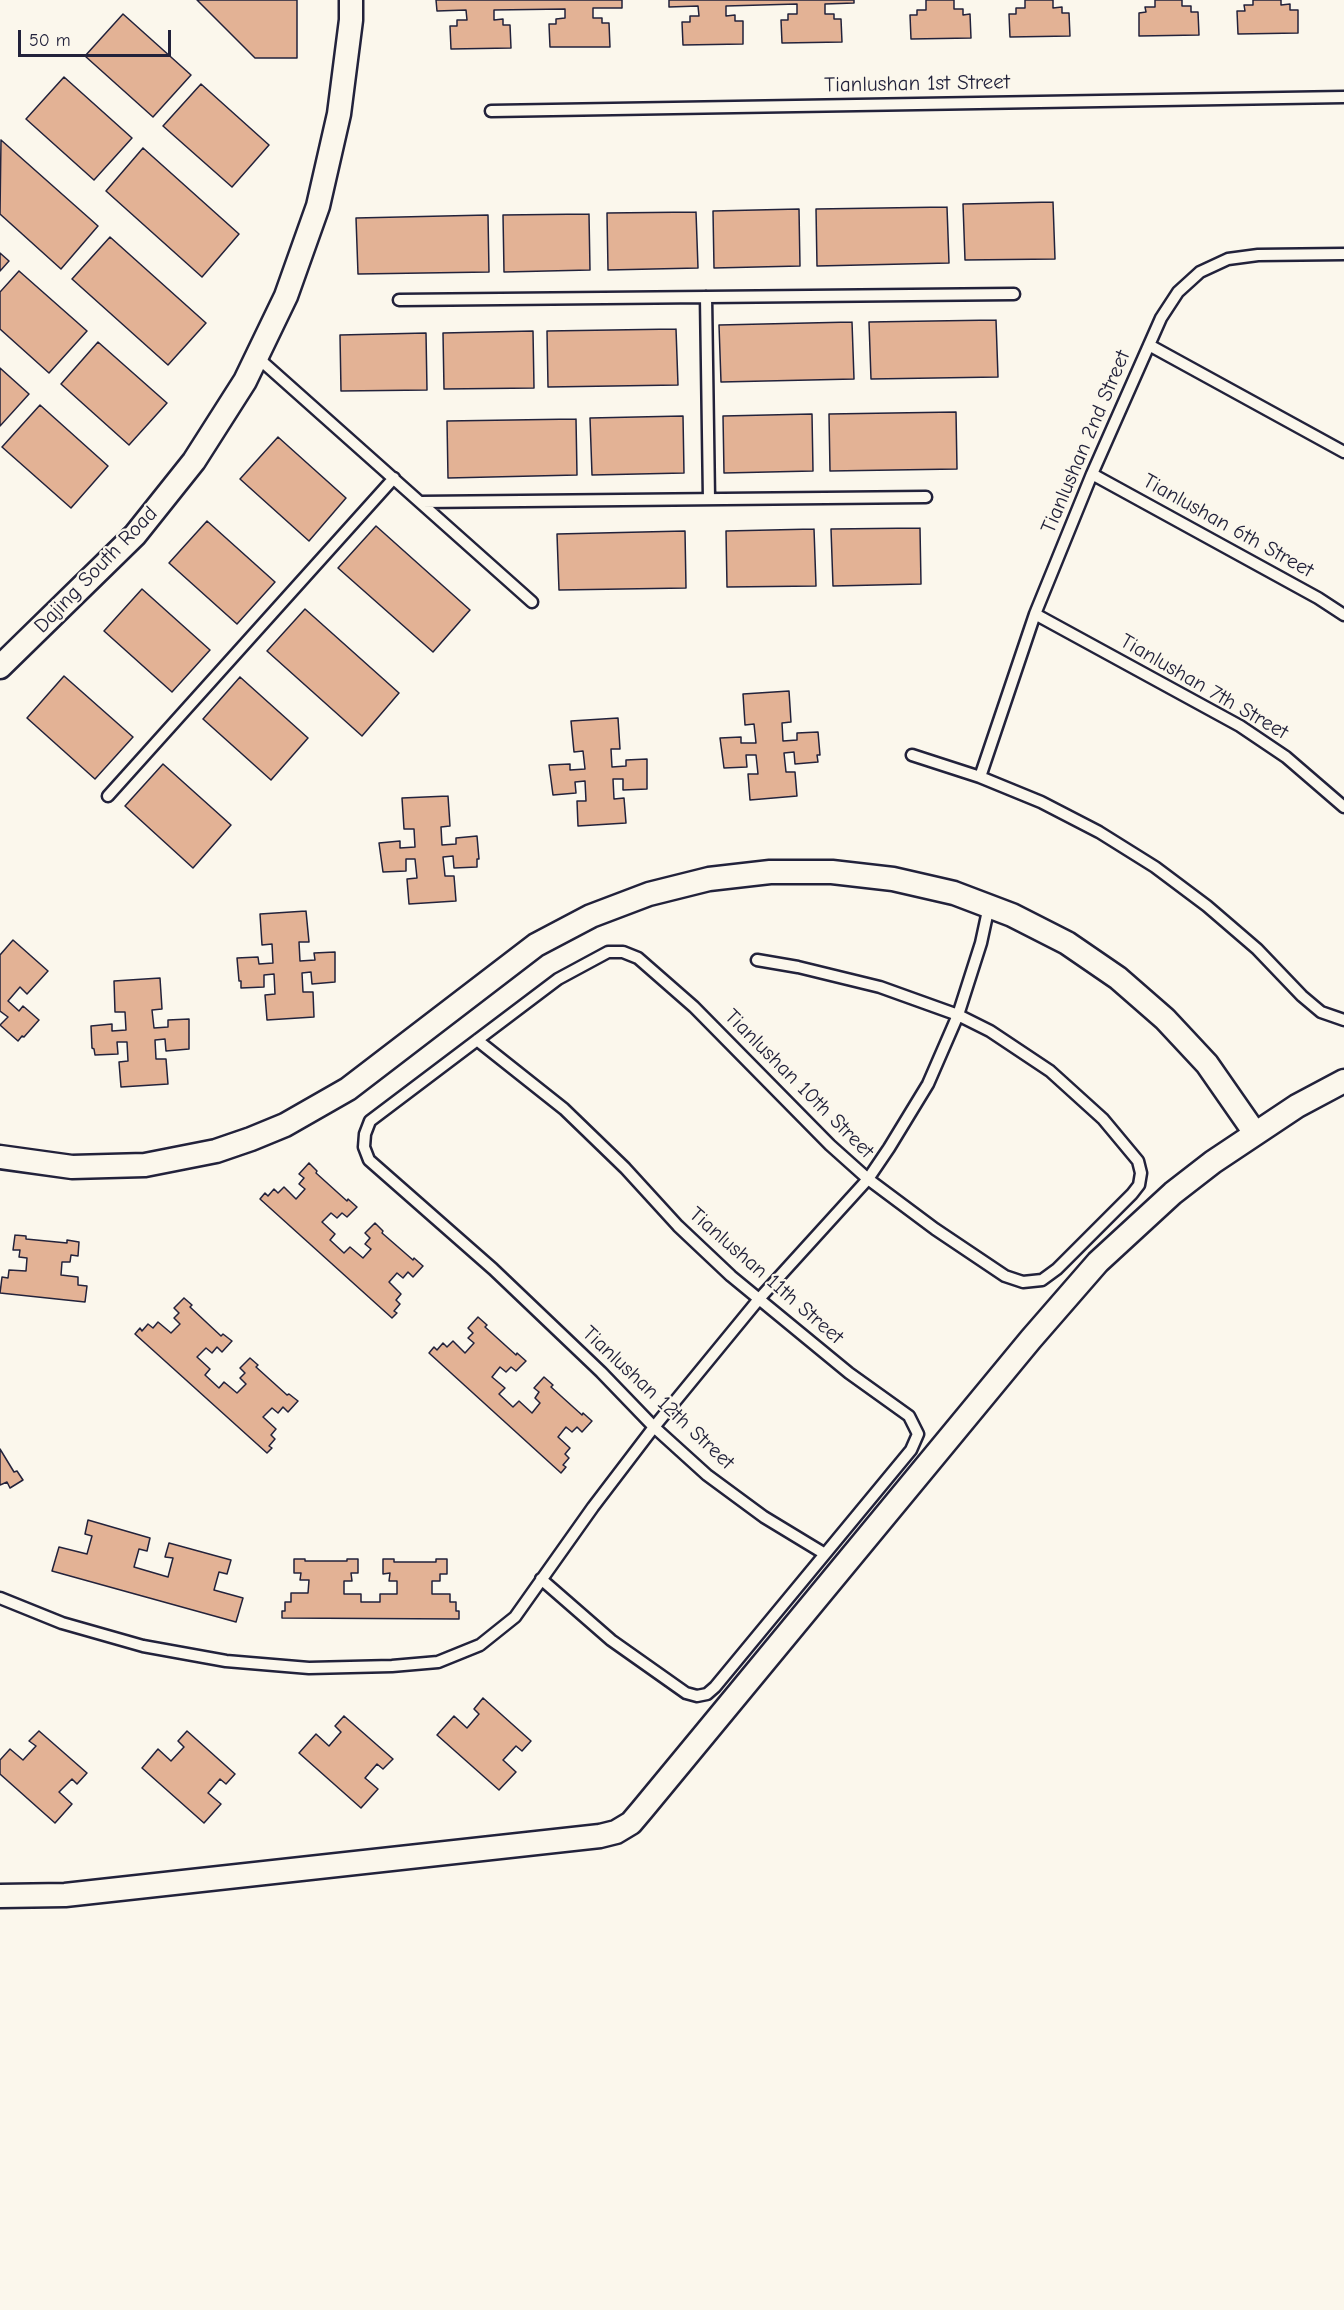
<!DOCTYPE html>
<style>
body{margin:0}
#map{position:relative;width:1344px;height:2310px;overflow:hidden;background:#fbf7ec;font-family:"Comic Neue",sans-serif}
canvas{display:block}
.scale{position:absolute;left:18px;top:30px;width:153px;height:27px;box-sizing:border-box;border:3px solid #22223b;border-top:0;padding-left:8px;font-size:18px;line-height:21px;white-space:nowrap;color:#22223b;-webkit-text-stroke:4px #fbf7ec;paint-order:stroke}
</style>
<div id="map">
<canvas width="1344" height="2310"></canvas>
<div class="scale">50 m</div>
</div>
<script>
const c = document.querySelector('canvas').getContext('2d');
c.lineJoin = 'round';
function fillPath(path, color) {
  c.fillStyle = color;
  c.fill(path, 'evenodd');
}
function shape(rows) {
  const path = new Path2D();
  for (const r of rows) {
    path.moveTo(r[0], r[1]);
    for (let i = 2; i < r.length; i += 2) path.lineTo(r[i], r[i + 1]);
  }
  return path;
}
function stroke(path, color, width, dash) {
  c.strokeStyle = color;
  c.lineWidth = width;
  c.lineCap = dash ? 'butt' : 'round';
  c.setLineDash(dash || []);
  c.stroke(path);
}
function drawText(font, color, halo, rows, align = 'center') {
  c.font = font + ' "Comic Neue",sans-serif';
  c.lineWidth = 4.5;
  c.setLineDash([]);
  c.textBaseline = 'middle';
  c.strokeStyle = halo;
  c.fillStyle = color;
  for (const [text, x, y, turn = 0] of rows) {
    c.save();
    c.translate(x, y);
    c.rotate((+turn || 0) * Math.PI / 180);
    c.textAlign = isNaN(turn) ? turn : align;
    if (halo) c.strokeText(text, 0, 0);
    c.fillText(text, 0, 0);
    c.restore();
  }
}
const building = shape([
 [197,0,297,0,297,58,255,58,197,0],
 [436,0,622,0,622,8,593,8,593,18,602,18,602,23,609,23,610,47,550,47,549,24,556,24,556,19,565,18,565,9,494,10,494,20,503,19,503,25,510,25,511,48,451,49,450,26,457,26,457,20,467,20,466,10,437,11,436,0],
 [669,0,854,0,854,3,825,4,825,14,834,14,834,19,841,19,842,42,782,43,781,20,788,20,788,14,797,14,797,4,726,6,726,16,735,15,735,21,743,21,743,44,683,45,682,22,690,22,690,16,699,16,698,6,669,7,669,0],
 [926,0,954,0,954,9,963,9,963,15,970,14,971,38,911,39,910,15,917,15,917,10,926,10,926,0],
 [1025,0,1053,0,1053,8,1062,7,1062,13,1069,13,1070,36,1010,37,1009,14,1016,14,1016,8,1025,8,1025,0],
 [1155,0,1182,0,1182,6,1191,6,1191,12,1198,12,1199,35,1139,36,1139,13,1146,12,1145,7,1155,7,1155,0],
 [1253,0,1281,0,1281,5,1290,4,1290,10,1298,10,1298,33,1238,34,1237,11,1245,11,1244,5,1253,5,1253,0],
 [123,14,191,75,153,117,85,56,123,14],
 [64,77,132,138,94,180,26,119,64,77],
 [201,84,269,145,232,187,163,126,201,84],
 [1,140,98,226,61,269,0,214,1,140],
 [143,148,239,234,202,277,106,191,143,148],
 [1053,202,1055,259,965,260,963,204,1053,202],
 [947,207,949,263,817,266,816,209,947,207],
 [799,209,800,266,714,268,713,211,799,209],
 [696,212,698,268,608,270,607,213,696,212],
 [589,214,590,270,504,272,503,215,589,214],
 [488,215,489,272,358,274,356,218,488,215],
 [110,237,206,323,168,365,72,279,110,237],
 [0,253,9,261,0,271,0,253],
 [19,271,87,331,49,373,0,329,0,292,19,271],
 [996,320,998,377,871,379,869,322,996,320],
 [852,322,854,379,721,382,719,325,852,322],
 [676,329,678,385,548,387,547,331,676,329],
 [533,331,534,388,444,389,443,333,533,331],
 [426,333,427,390,341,391,340,335,426,333],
 [98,342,167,403,129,445,61,384,98,342],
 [0,368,29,394,0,426,0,368],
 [40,405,108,466,71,508,2,447,40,405],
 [956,412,957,469,830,471,829,414,956,412],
 [812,414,813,471,724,473,723,416,812,414],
 [683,416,684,473,592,475,590,418,683,416],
 [576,419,577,475,448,478,447,421,576,419],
 [278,437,346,498,309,541,240,479,278,437],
 [207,521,275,582,237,624,169,563,207,521],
 [376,526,470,610,433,652,338,568,376,526],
 [920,528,921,584,833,586,831,529,920,528],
 [814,529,816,586,727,587,726,531,814,529],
 [685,531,686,588,559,590,557,534,685,531],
 [142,589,210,650,172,692,104,631,142,589],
 [305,609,399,693,362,736,267,651,305,609],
 [64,676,133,737,95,779,27,718,64,676],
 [240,677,308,738,271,780,203,719,240,677],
 [789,691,791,722,782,723,783,741,797,740,797,733,818,732,820,755,817,755,818,762,795,764,794,752,784,753,786,772,795,772,797,796,750,800,748,774,758,774,756,755,746,755,747,767,724,768,720,738,741,737,741,743,756,743,754,724,745,725,743,694,789,691],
 [618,718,620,749,611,749,612,767,626,766,626,760,647,759,647,789,623,790,623,779,613,779,614,799,624,798,626,823,578,826,577,801,586,801,585,781,575,782,576,793,553,795,549,765,570,764,570,770,585,769,583,751,574,752,571,721,618,718],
 [163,764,231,825,193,868,125,806,163,764],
 [448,796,450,826,441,827,442,845,456,844,456,838,477,836,479,859,477,859,477,867,454,868,453,856,443,857,445,876,454,876,456,901,409,904,407,879,417,878,415,859,406,859,406,871,383,872,379,843,400,841,400,848,415,847,414,829,404,829,402,798,448,796],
 [306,911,309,942,299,942,300,961,315,960,314,953,335,952,335,982,312,984,311,972,302,973,303,992,313,992,314,1017,267,1020,265,995,275,994,274,974,264,975,264,987,241,988,241,981,239,981,237,958,258,957,259,964,273,963,272,944,262,945,260,914,306,911],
 [13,940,48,971,27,994,20,987,8,1001,19,1011,23,1006,39,1020,24,1037,22,1036,18,1041,0,1025,8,1017,0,1011,0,955,13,940],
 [160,978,162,1009,152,1010,154,1028,168,1027,168,1020,189,1019,189,1049,166,1051,165,1039,155,1040,156,1059,166,1059,168,1084,121,1087,119,1062,128,1061,127,1042,117,1042,118,1054,95,1055,94,1049,92,1048,91,1026,112,1024,112,1031,126,1030,125,1012,115,1012,114,981,160,978],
 [309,1163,317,1171,316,1173,347,1201,348,1199,357,1207,347,1217,342,1213,337,1218,331,1213,322,1222,335,1234,330,1240,344,1253,350,1247,363,1258,371,1249,365,1244,370,1238,365,1233,375,1223,383,1231,382,1233,413,1260,414,1258,423,1266,413,1277,408,1272,403,1278,397,1273,389,1282,401,1294,396,1300,400,1304,394,1311,397,1313,392,1318,260,1199,265,1193,268,1196,274,1189,278,1193,284,1187,296,1199,305,1189,299,1184,304,1178,299,1174,309,1163],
 [15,1235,26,1236,26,1239,67,1243,67,1240,79,1242,78,1256,71,1255,70,1262,62,1262,61,1275,78,1277,78,1285,87,1286,85,1302,0,1293,2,1277,8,1278,9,1270,26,1271,27,1258,19,1257,20,1250,13,1250,15,1235],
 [184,1298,192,1305,190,1307,221,1336,223,1334,232,1341,222,1352,217,1347,212,1353,206,1348,197,1357,210,1369,205,1375,219,1388,224,1382,237,1393,246,1384,240,1378,245,1373,240,1368,250,1358,258,1365,256,1367,287,1395,289,1394,298,1401,288,1412,283,1407,278,1413,272,1408,263,1417,276,1429,271,1435,275,1439,269,1446,272,1448,267,1453,135,1334,140,1328,142,1331,148,1324,153,1328,158,1322,171,1333,180,1324,174,1318,179,1313,174,1308,184,1298],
 [478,1317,487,1325,485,1327,516,1355,517,1353,526,1361,516,1371,511,1367,506,1372,500,1367,492,1377,505,1388,499,1394,513,1407,519,1401,532,1413,540,1403,535,1398,539,1392,534,1388,544,1377,553,1385,551,1387,582,1415,583,1413,592,1421,582,1432,577,1427,572,1432,566,1427,558,1437,570,1448,565,1454,569,1458,563,1465,566,1467,561,1473,429,1353,434,1347,437,1350,443,1343,447,1347,453,1341,465,1353,474,1343,468,1338,473,1333,468,1328,478,1317],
 [0,1449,14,1472,17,1471,23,1480,10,1488,7,1482,0,1485,0,1449],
 [88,1520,150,1538,147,1551,139,1549,134,1567,168,1577,173,1558,165,1557,169,1543,231,1560,227,1574,219,1572,214,1590,243,1598,236,1622,52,1571,59,1547,87,1554,92,1536,85,1534,88,1520],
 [294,1559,305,1559,305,1561,347,1561,347,1559,358,1559,358,1573,351,1573,352,1581,344,1581,344,1594,361,1594,361,1602,380,1602,380,1594,397,1594,397,1581,389,1581,390,1573,383,1574,383,1559,394,1559,394,1562,436,1562,436,1559,447,1559,447,1574,440,1574,440,1581,432,1581,432,1594,450,1594,450,1602,456,1602,456,1611,459,1611,459,1619,282,1618,282,1611,285,1611,285,1602,291,1602,291,1593,308,1593,309,1580,300,1580,301,1573,294,1573,294,1559],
 [483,1698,531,1741,522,1751,516,1746,503,1760,516,1772,499,1790,437,1735,454,1716,467,1728,479,1714,474,1709,483,1698],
 [344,1716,393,1759,383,1769,377,1764,365,1778,378,1789,361,1808,299,1753,316,1734,329,1746,341,1732,335,1726,344,1716],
 [39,1731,87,1773,77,1784,72,1779,59,1792,72,1804,55,1823,0,1774,0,1760,10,1749,23,1760,36,1746,29,1741,39,1731],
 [187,1731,235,1774,226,1784,220,1779,208,1793,221,1804,204,1823,142,1768,158,1749,171,1761,184,1747,178,1741,187,1731]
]);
fillPath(building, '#e3b295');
stroke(building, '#22223b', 1.5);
const lane = shape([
 [491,111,1344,97],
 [706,297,709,499],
 [399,300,1014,294],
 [1149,345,1344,452],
 [257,357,532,602],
 [1092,474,1318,598,1344,615],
 [421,502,926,497],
 [1035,614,1240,726,1286,757,1344,807],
 [912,755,980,777,1041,802,1099,832,1155,867,1207,906,1257,949,1302,996,1321,1012,1344,1020],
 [980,777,1035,614,1092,474,1161,318,1178,292,1200,272,1228,259,1258,255,1344,254],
 [108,796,394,478],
 [477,1040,564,1109,625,1168,678,1226,731,1276,849,1373,909,1416,918,1434,911,1450,825,1554],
 [541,1579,611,1640,686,1693,697,1696,707,1694,715,1687,825,1554,764,1517,707,1475,654,1427,601,1372,493,1269,369,1160,364,1147,365,1134,370,1121,558,979,608,952,623,952,638,958,694,1007,830,1145,868,1179,935,1229,1005,1276,1023,1282,1042,1280,1057,1269,1132,1194,1139,1185,1141,1173,1138,1161,1103,1119,1050,1071,990,1031,958,1015,880,987,798,967,757,960],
 [0,1598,62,1623,143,1646,226,1661,309,1668,392,1666,438,1662,480,1645,515,1617,593,1507,654,1427,759,1299,868,1179,889,1148,928,1084,958,1015,981,943,989,906]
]);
const street = shape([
 [0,667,135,535,194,461,245,381,286,296,318,206,339,114,351,20,351,0],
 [0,1157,72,1167,145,1165,216,1151,251,1139,285,1125,348,1089,536,945,591,916,649,894,709,879,770,872,832,872,893,879,954,893,1012,915,1067,943,1118,978,1165,1019,1207,1064,1255,1133],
 [0,1896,65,1895,600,1836,616,1832,631,1823,642,1810,1031,1339,1098,1262,1173,1193,1213,1162,1297,1106,1344,1081]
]);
stroke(lane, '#22223b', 15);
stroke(street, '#22223b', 27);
stroke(lane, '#fbf7ec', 10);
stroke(street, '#fbf7ec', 22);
drawText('21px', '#22223b', '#fbf7ec', [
 ["Tianlushan 1st Street",917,84,-1],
 ["Tianlushan 2nd Street",1086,442,-67],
 ["Tianlushan 6th Street",1228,526,29],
 ["Dajing South Road",96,570,-46],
 ["Tianlushan 7th Street",1204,687,30],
 ["Tianlushan 10th Street",799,1084,45],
 ["Tianlushan 11th Street",766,1276,41],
 ["Tianlushan 12th Street",658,1398,43]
]);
</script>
